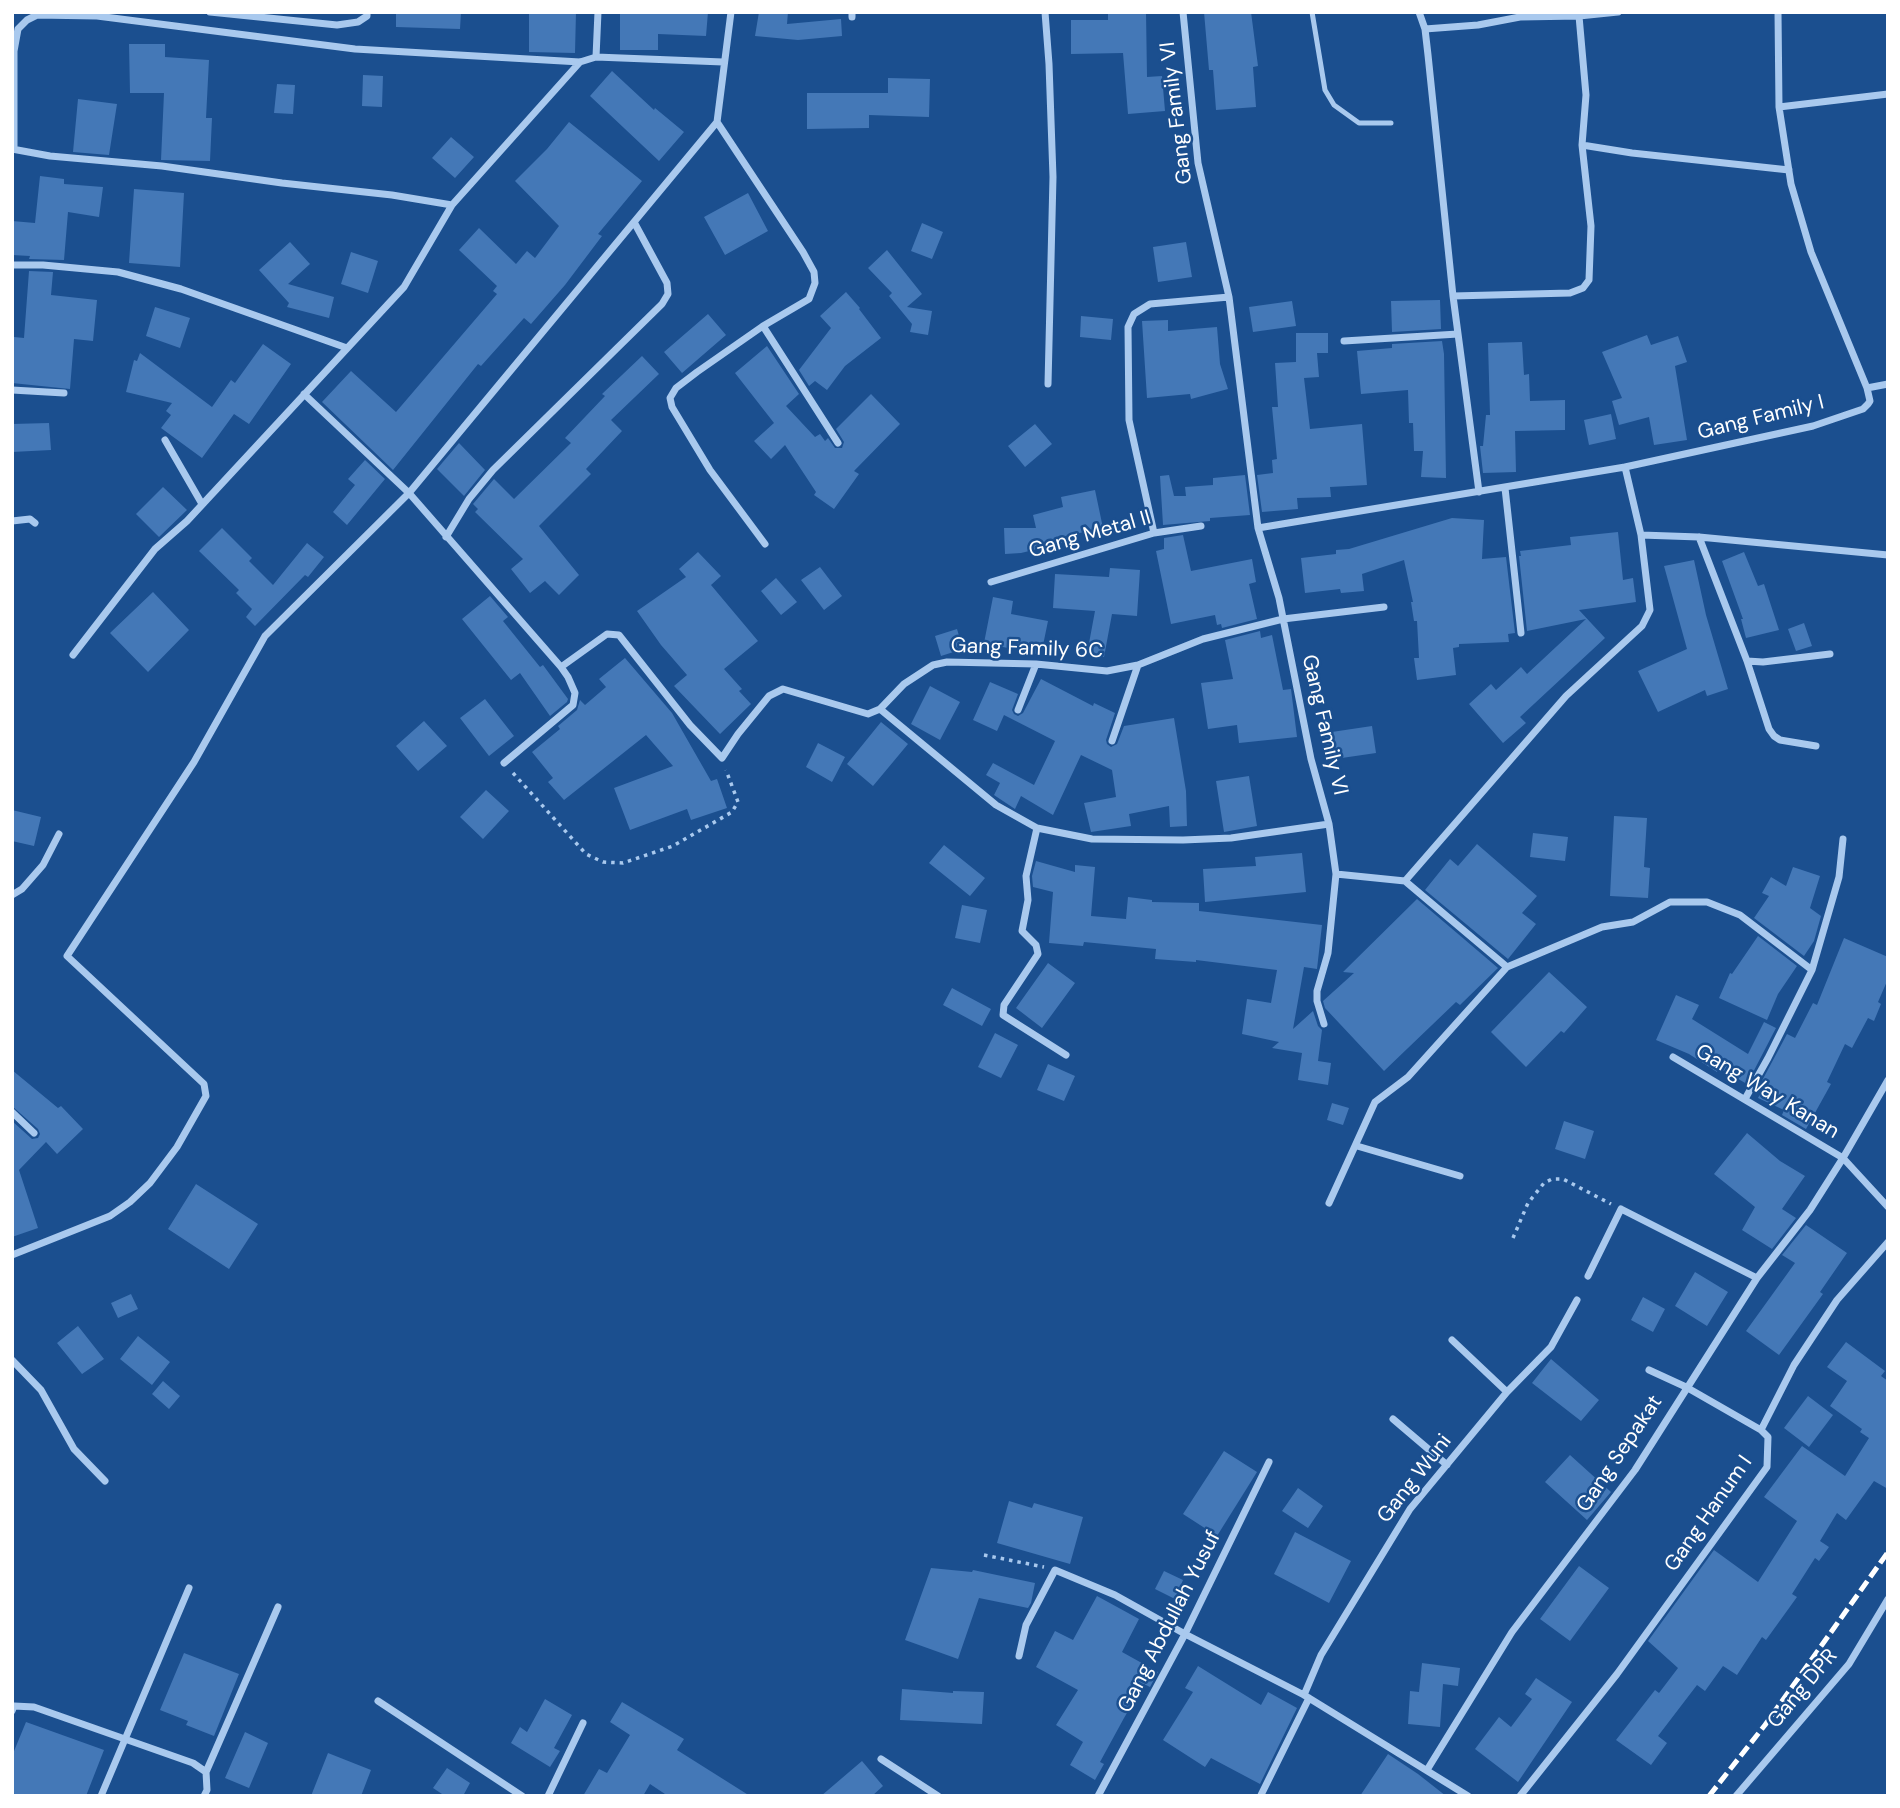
<!DOCTYPE html>
<style>
body{margin:0}
#map{position:relative;width:1900px;height:1808px;overflow:hidden;background:#1b4f8f;font-family:"DM Sans",sans-serif}
canvas{display:block}
.frame{position:absolute;inset:0;border:14px solid #fff;pointer-events:none}
</style>
<div id="map">
<canvas width="1900" height="1808"></canvas>
<div class="frame"></div>
</div>
<script>
const c = document.querySelector('canvas').getContext('2d');
c.lineJoin = 'round';
function fillPath(path, color) {
  c.fillStyle = color;
  c.fill(path, 'evenodd');
}
function shape(rows) {
  const path = new Path2D();
  for (const r of rows) {
    path.moveTo(r[0], r[1]);
    for (let i = 2; i < r.length; i += 2) path.lineTo(r[i], r[i + 1]);
  }
  return path;
}
function stroke(path, color, width, dash) {
  c.strokeStyle = color;
  c.lineWidth = width;
  c.lineCap = dash ? 'butt' : 'round';
  c.setLineDash(dash || []);
  c.stroke(path);
}
function drawText(font, color, halo, rows, align = 'center') {
  c.font = font + ' "DM Sans",sans-serif';
  c.lineWidth = 5;
  c.setLineDash([]);
  c.textBaseline = 'middle';
  c.strokeStyle = halo;
  c.fillStyle = color;
  for (const [text, x, y, turn = 0] of rows) {
    c.save();
    c.translate(x, y);
    c.rotate((+turn || 0) * Math.PI / 180);
    c.textAlign = isNaN(turn) ? turn : align;
    if (halo) c.strokeText(text, 0, 0);
    c.fillText(text, 0, 0);
    c.restore();
  }
}
fillPath(shape([
 [396,12,461,12,460,29,396,27],
 [529,12,576,12,575,53,529,52],
 [620,12,708,12,706,36,658,34,658,50,620,50],
 [759,12,788,12,787,24,841,19,842,36,798,40,755,36],
 [1108,12,1146,12,1147,77,1162,76,1165,111,1128,114,1123,53,1071,54,1071,20,1108,20],
 [1204,12,1251,12,1258,66,1253,67,1256,107,1216,110,1213,70,1209,70],
 [129,44,165,44,165,57,209,60,206,118,212,118,210,161,161,160,164,93,130,93],
 [612,71,654,110,655,108,684,132,659,161,590,96],
 [363,75,383,76,382,107,362,106],
 [888,78,930,79,929,117,869,115,869,128,807,129,807,93,888,93],
 [277,84,295,85,293,114,274,113],
 [78,99,117,104,109,155,73,152],
 [569,122,642,181,598,234,602,236,565,285,531,324,524,318,481,366,478,364,393,470,322,402,351,371,396,412,497,294,493,291,497,286,459,250,479,228,516,264,527,251,535,258,559,226,515,181,547,149],
 [451,137,474,157,455,178,432,158],
 [40,176,64,179,64,184,103,187,99,217,68,212,64,260,29,259,30,256,12,255,12,221,35,223],
 [134,189,184,193,180,267,129,263],
 [748,193,768,231,725,255,704,217],
 [922,223,943,232,932,259,911,251],
 [290,242,310,264,288,284,334,297,329,318,287,307,289,303,259,270],
 [1186,242,1192,277,1158,282,1153,247],
 [887,250,922,294,907,307,932,311,928,335,910,332,912,324,889,296,892,293,868,268],
 [351,252,378,261,368,293,341,284],
 [29,271,53,272,51,295,97,300,93,341,74,339,70,389,12,383,14,337,24,338],
 [846,292,860,308,859,309,881,338,845,366,827,390,815,381,809,386,799,370,831,328,820,316],
 [1440,300,1441,329,1392,332,1391,301],
 [1292,301,1296,326,1253,332,1249,307],
 [155,307,190,318,180,348,146,336],
 [708,314,726,335,682,373,664,352],
 [1081,316,1113,319,1111,340,1080,337],
 [1168,320,1168,331,1217,327,1220,364,1228,389,1191,399,1190,394,1147,398,1142,321],
 [1296,333,1328,333,1328,353,1317,353,1319,377,1304,378,1310,429,1362,424,1367,485,1330,487,1331,497,1297,498,1298,509,1262,512,1257,475,1273,473,1272,460,1277,459,1272,407,1278,407,1275,363,1296,362],
 [1647,335,1651,345,1678,336,1687,362,1675,366,1687,440,1654,445,1649,417,1619,425,1612,401,1622,398,1602,352],
 [1442,341,1444,354,1446,478,1421,477,1423,451,1414,451,1413,423,1409,423,1408,390,1361,394,1357,351,1392,348,1392,344],
 [1522,342,1524,375,1529,374,1530,401,1565,400,1565,430,1515,431,1516,472,1483,473,1480,446,1483,446,1486,415,1490,415,1488,343],
 [263,344,291,364,249,424,234,414,202,458,161,428,171,415,166,411,172,403,126,392,134,360,137,361,140,353,212,407,231,380,235,383],
 [767,346,799,394,786,406,815,437,820,434,825,441,828,438,835,448,842,448,844,442,836,429,871,394,900,424,854,471,859,474,834,509,814,495,816,492,785,445,771,459,754,441,774,423,735,373],
 [642,356,659,374,611,420,622,431,586,469,591,474,539,526,579,575,559,595,545,581,530,593,511,569,523,559,475,512,478,509,473,504,494,479,514,499,571,443,565,438,605,396,602,394],
 [1611,414,1616,439,1589,445,1584,420],
 [49,423,51,450,12,452,12,424],
 [1035,424,1052,444,1025,467,1008,446],
 [459,443,485,470,464,496,437,469],
 [365,460,385,479,347,525,333,512,355,485,348,479],
 [1169,475,1174,496,1186,496,1185,487,1213,485,1213,478,1245,475,1250,515,1210,518,1210,521,1163,525,1160,476],
 [163,487,187,510,159,537,136,514],
 [1095,490,1103,528,1061,537,1062,543,1021,553,1005,554,1004,528,1036,528,1033,515,1063,507,1061,497],
 [1452,518,1484,520,1482,559,1506,557,1515,633,1508,634,1509,642,1459,644,1459,647,1453,648,1456,675,1417,680,1414,658,1419,658,1417,621,1414,621,1411,602,1413,602,1404,560,1362,574,1364,591,1341,593,1340,589,1305,593,1301,558,1336,554,1336,550,1349,549],
 [222,528,252,558,249,561,273,585,307,543,324,557,308,577,305,575,255,626,246,617,252,609,236,593,239,590,199,551],
 [1618,532,1623,580,1633,578,1636,602,1579,610,1605,638,1520,717,1526,723,1503,743,1469,704,1491,684,1496,690,1521,667,1527,674,1586,619,1527,631,1519,556,1521,556,1520,551,1571,545,1570,537],
 [1183,535,1191,571,1252,559,1256,582,1249,584,1257,619,1222,628,1221,624,1217,625,1215,615,1171,624,1156,551,1164,549,1164,538],
 [698,552,721,576,711,585,758,641,724,669,742,689,739,691,751,704,720,734,674,686,687,675,661,645,637,611,686,577,679,569],
 [1744,552,1758,586,1764,584,1779,630,1746,638,1741,619,1743,619,1722,561],
 [1694,560,1706,615,1728,689,1707,696,1705,690,1658,712,1638,671,1687,649,1664,566],
 [820,567,842,596,824,610,801,580],
 [1110,568,1140,570,1137,616,1112,614,1104,657,1087,654,1095,611,1053,608,1055,574,1109,577],
 [776,578,797,602,781,615,761,591],
 [153,592,189,630,148,672,110,633],
 [490,596,508,617,503,621,540,667,543,665,568,699,567,702,550,716,520,673,511,680,462,619],
 [993,597,1013,601,1011,614,1048,621,1041,655,984,643],
 [1804,623,1812,646,1796,651,1788,629],
 [957,629,963,649,941,656,935,636],
 [1260,631,1261,638,1272,635,1283,690,1291,689,1297,737,1239,743,1237,725,1208,729,1201,683,1233,679,1225,640],
 [625,658,672,713,711,781,717,779,727,808,691,820,687,809,630,830,614,788,673,766,646,735,564,800,548,782,553,778,532,752,560,729,558,726,577,710,580,700,585,705,606,687,599,679],
 [1041,679,1093,706,1094,703,1115,713,1106,740,1107,744,1111,747,1117,744,1124,726,1174,718,1186,791,1187,826,1170,827,1169,806,1129,814,1131,826,1091,832,1084,803,1116,797,1112,770,1081,755,1053,815,1021,796,1015,809,994,795,1000,783,986,775,993,763,1034,785,1055,741,1004,715,997,731,973,720,990,682,1018,694,1012,710,1014,714,1018,716,1023,713],
 [930,686,960,702,940,740,911,724],
 [485,699,514,736,489,756,460,718],
 [424,721,447,746,418,771,396,746],
 [881,722,908,744,873,786,847,764],
 [1372,726,1376,753,1328,760,1325,733],
 [818,743,845,757,832,782,806,767],
 [1249,776,1257,826,1224,832,1216,781],
 [486,790,509,811,483,839,460,817],
 [12,810,41,817,34,846,12,841],
 [1614,816,1647,818,1644,867,1650,868,1648,898,1610,896],
 [1533,833,1568,837,1565,861,1530,857],
 [1477,844,1537,896,1522,913,1536,924,1508,959,1425,890,1450,859,1458,866],
 [944,845,985,878,970,896,929,863],
 [1302,853,1306,892,1205,902,1203,869,1256,866,1255,857],
 [1036,861,1075,872,1075,865,1095,867,1091,916,1126,919,1128,897,1152,900,1152,902,1199,903,1199,911,1322,925,1317,969,1304,967,1293,1029,1313,1011,1318,1026,1322,1030,1318,1061,1331,1063,1328,1085,1298,1080,1302,1053,1272,1048,1279,1042,1242,1034,1247,999,1271,1003,1277,970,1196,960,1196,962,1155,959,1156,949,1084,942,1083,946,1049,943,1053,892,1033,887,1032,876],
 [1793,867,1820,876,1810,908,1821,916,1814,941,1804,956,1754,918,1769,896,1762,893,1771,877,1786,886],
 [1417,899,1498,968,1460,1005,1456,1002,1384,1071,1325,1008,1323,1001,1354,973,1343,972],
 [962,905,987,910,980,943,955,938],
 [1758,936,1797,966,1778,994,1767,1020,1719,998,1730,973,1732,974],
 [1844,938,1888,957,1888,979,1878,1002,1881,1004,1874,1021,1868,1018,1852,1048,1845,1044,1827,1082,1831,1084,1806,1129,1782,1115,1784,1110,1758,1098,1761,1092,1757,1090,1787,1034,1795,1038,1813,1003,1817,1005],
 [1048,963,1075,983,1042,1028,1016,1008],
 [1549,972,1587,1007,1564,1033,1561,1031,1526,1067,1491,1032],
 [952,988,991,1009,982,1026,943,1005],
 [1676,995,1699,1005,1692,1019,1748,1054,1764,1022,1776,1028,1747,1084,1719,1068,1717,1072,1689,1054,1656,1040],
 [995,1033,1018,1045,1001,1078,978,1067],
 [1048,1064,1075,1076,1064,1101,1037,1090],
 [12,1070,58,1108,61,1106,83,1129,57,1154,46,1142,19,1170,38,1228,12,1237,12,1121,32,1139,38,1138,40,1134,38,1129,12,1106],
 [1332,1103,1349,1108,1343,1125,1327,1120],
 [1564,1121,1594,1131,1585,1159,1555,1149],
 [1747,1133,1780,1161,1805,1176,1782,1209,1796,1218,1772,1249,1742,1230,1755,1207,1714,1174],
 [196,1184,258,1224,229,1269,168,1229],
 [1806,1225,1847,1253,1820,1292,1823,1294,1779,1355,1746,1331,1795,1263,1782,1255],
 [1695,1272,1728,1292,1707,1326,1675,1306],
 [131,1294,138,1309,118,1318,111,1303],
 [1643,1297,1665,1309,1653,1332,1631,1320],
 [78,1326,104,1359,82,1374,57,1343],
 [138,1336,170,1362,152,1385,120,1359],
 [1846,1342,1885,1371,1881,1376,1888,1381,1888,1489,1874,1481,1846,1520,1837,1513,1820,1541,1829,1547,1819,1561,1815,1558,1792,1594,1797,1597,1766,1640,1762,1637,1737,1675,1723,1666,1705,1691,1697,1685,1658,1736,1667,1743,1651,1765,1616,1740,1655,1690,1659,1693,1678,1668,1648,1641,1714,1550,1758,1582,1797,1521,1764,1497,1802,1446,1845,1476,1869,1438,1860,1432,1862,1429,1830,1406,1847,1381,1827,1367],
 [1551,1359,1599,1400,1581,1421,1532,1383],
 [163,1381,180,1396,169,1409,152,1394],
 [1808,1396,1833,1415,1809,1447,1784,1428],
 [1224,1451,1257,1472,1217,1536,1183,1514],
 [1570,1455,1611,1492,1587,1520,1545,1482],
 [1298,1488,1323,1506,1308,1528,1282,1511],
 [1009,1501,1032,1508,1034,1503,1083,1517,1070,1564,997,1543],
 [1295,1532,1351,1561,1329,1603,1274,1574],
 [1579,1566,1609,1588,1570,1641,1540,1619],
 [931,1568,972,1572,973,1570,1035,1583,1031,1603,1028,1608,979,1598,958,1659,905,1640],
 [1164,1571,1183,1580,1175,1599,1155,1589],
 [1097,1596,1139,1619,1122,1652,1158,1672,1150,1687,1144,1684,1124,1718,1100,1762,1104,1764,1095,1780,1070,1765,1083,1742,1056,1725,1078,1690,1036,1667,1055,1631,1073,1640],
 [184,1653,239,1674,214,1736,186,1725,188,1721,160,1710],
 [1422,1663,1460,1668,1458,1686,1443,1684,1440,1727,1408,1724,1410,1691,1419,1692],
 [1198,1666,1261,1705,1268,1692,1297,1708,1260,1784,1211,1758,1205,1767,1163,1740,1193,1692,1185,1688],
 [1536,1678,1572,1702,1518,1782,1475,1749,1499,1717,1511,1727,1532,1699,1525,1694],
 [902,1689,953,1693,953,1691,984,1692,982,1724,900,1720],
 [545,1699,572,1715,554,1748,560,1751,550,1767,511,1743,520,1727,527,1732],
 [622,1702,684,1739,677,1750,750,1796,668,1796,650,1784,643,1796,583,1796,599,1769,607,1773,630,1735,610,1722],
 [26,1722,104,1750,86,1796,20,1796,12,1793,12,1756],
 [245,1732,268,1743,249,1788,225,1778],
 [328,1753,371,1770,361,1796,311,1796],
 [1388,1754,1418,1774,1446,1796,1360,1796],
 [862,1761,883,1786,872,1796,821,1796],
 [447,1768,470,1783,463,1796,445,1796,433,1788]
]), '#4478b7');
stroke(shape([
 [513,773,586,854,603,862,623,863,673,846,732,812,738,802,726,770],
 [1513,1238,1528,1203,1544,1183,1552,1179,1563,1179,1611,1204],
 [984,1555,1044,1567]
]), '#a9c9ee', 3.5, [3.5, 5]);
stroke(shape([
 [1312,12,1325,90,1334,105,1359,123,1391,123]
]), '#a9c9ee', 5);
stroke(shape([
 [210,12,337,25,358,22,367,16,367,12],
 [731,12,717,122,803,252,814,272,815,283,809,299,763,326,697,372,676,388,670,398,672,407,710,470,765,544],
 [852,12,852,17],
 [1045,12,1049,64,1053,177,1048,384],
 [1183,12,1198,163,1229,297,1258,528,1279,598,1311,759,1329,824,1336,874,1405,881,1566,696,1642,626,1650,610,1641,535,1625,467],
 [1419,12,1425,29,1428,55,1453,296,1479,492],
 [1579,16,1586,95,1582,145,1632,153,1789,170],
 [1425,29,1478,25,1520,17,1579,16,1618,12],
 [596,57,598,12],
 [1779,107,1888,94],
 [12,149,50,156,162,166,282,183,392,195,452,205],
 [14,149,14,51,18,29,27,20,37,15,97,16,355,49,580,62,596,57,723,62],
 [12,265,43,265,118,272,181,289,347,348],
 [1453,296,1570,293,1583,288,1589,280,1591,226,1582,145],
 [763,326,838,443],
 [1344,341,1458,334],
 [1867,388,1888,384],
 [12,390,64,393],
 [304,394,409,493,561,667,607,634,619,635,690,725,722,758,738,734,769,696,783,689,868,714,880,709,904,684,933,665,947,662,1036,664,1107,671,1138,665,1203,639,1283,619,1384,607],
 [165,440,202,504],
 [1505,488,1521,633],
 [12,521,30,519,35,523],
 [1258,528,1625,467,1813,426,1863,409,1868,404,1870,401,1867,388,1811,252,1791,184,1779,107,1778,12],
 [1154,533,1129,420,1128,327,1134,314,1150,304,1229,297],
 [1641,535,1699,537,1888,555],
 [446,537,469,499,493,470,662,304,668,294,667,283,634,222],
 [1699,537,1747,661,1763,662,1830,654],
 [991,582,1154,533,1201,526],
 [73,655,155,549,187,521,404,287,452,205,580,62],
 [1747,661,1769,729,1774,736,1780,740,1816,746],
 [880,709,996,805,1037,828,1092,839,1183,840,1231,838,1329,824],
 [1018,710,1036,664],
 [1112,741,1138,665],
 [504,763,573,705,575,693,568,677,561,667],
 [1037,828,1026,876,1028,900,1022,931,1036,945,1038,954,1004,1005,1003,1015,1066,1055],
 [1405,881,1507,967,1602,927,1633,922,1670,902,1707,902,1740,915,1812,970],
 [12,895,22,889,43,865,59,834],
 [1324,1024,1317,1001,1317,991,1328,953,1336,874],
 [1673,1057,1843,1158,1888,1207],
 [1745,1099,1768,1058,1812,970,1839,877,1843,839],
 [12,1112,34,1133],
 [1357,1146,1460,1176],
 [1329,1203,1375,1102,1408,1077,1507,967],
 [12,1255,110,1216,130,1202,150,1183,177,1147,206,1096,204,1084,67,956,194,762,265,636,409,493,717,122],
 [1588,1276,1621,1209,1757,1278],
 [1452,1340,1507,1392],
 [12,1360,41,1390,74,1449,105,1481],
 [1649,1370,1686,1387,1761,1430],
 [1393,1419,1447,1465],
 [1019,1656,1026,1625,1055,1570,1115,1595,1185,1634,1304,1695,1468,1796],
 [1304,1695,1321,1655,1410,1509,1507,1392,1551,1347,1577,1300],
 [378,1701,522,1796],
 [12,1711,14,1706,34,1707,193,1763,206,1772,207,1790,204,1796],
 [881,1759,938,1796],
 [1427,1770,1512,1632,1635,1470,1757,1278,1810,1210,1843,1158,1888,1080],
 [206,1772,278,1607],
 [1261,1795,1309,1698],
 [101,1796,189,1588],
 [548,1796,583,1723],
 [1098,1796,1185,1634,1269,1462],
 [1520,1796,1617,1674,1767,1467,1768,1437,1761,1430,1794,1365,1837,1300,1888,1242],
 [1736,1796,1849,1664,1888,1599]
]), '#a9c9ee', 7);
stroke(shape([
 [1709,1796,1765,1725,1888,1552]
]), '#fff', 5, [12, 5]);
drawText('21px', '#fff', '#1b4f8f', [
 ["Gang Family VI",1177,113,-97],
 ["Gang Family I",1761,418,-14],
 ["Gang Metal II",1090,535,-16],
 ["Gang Family 6C",1027,649,2],
 ["Gang Family VI",1324,725,77],
 ["Gang Way Kanan",1767,1092,31],
 ["Gang Sepakat",1620,1454,-56],
 ["Gang Wuni",1415,1479,-52],
 ["Gang Hanum I",1709,1514,-55],
 ["Gang Abdullah Yusuf",1170,1622,-63],
 ["Gang DPR",1803,1689,-50]
]);
</script>
